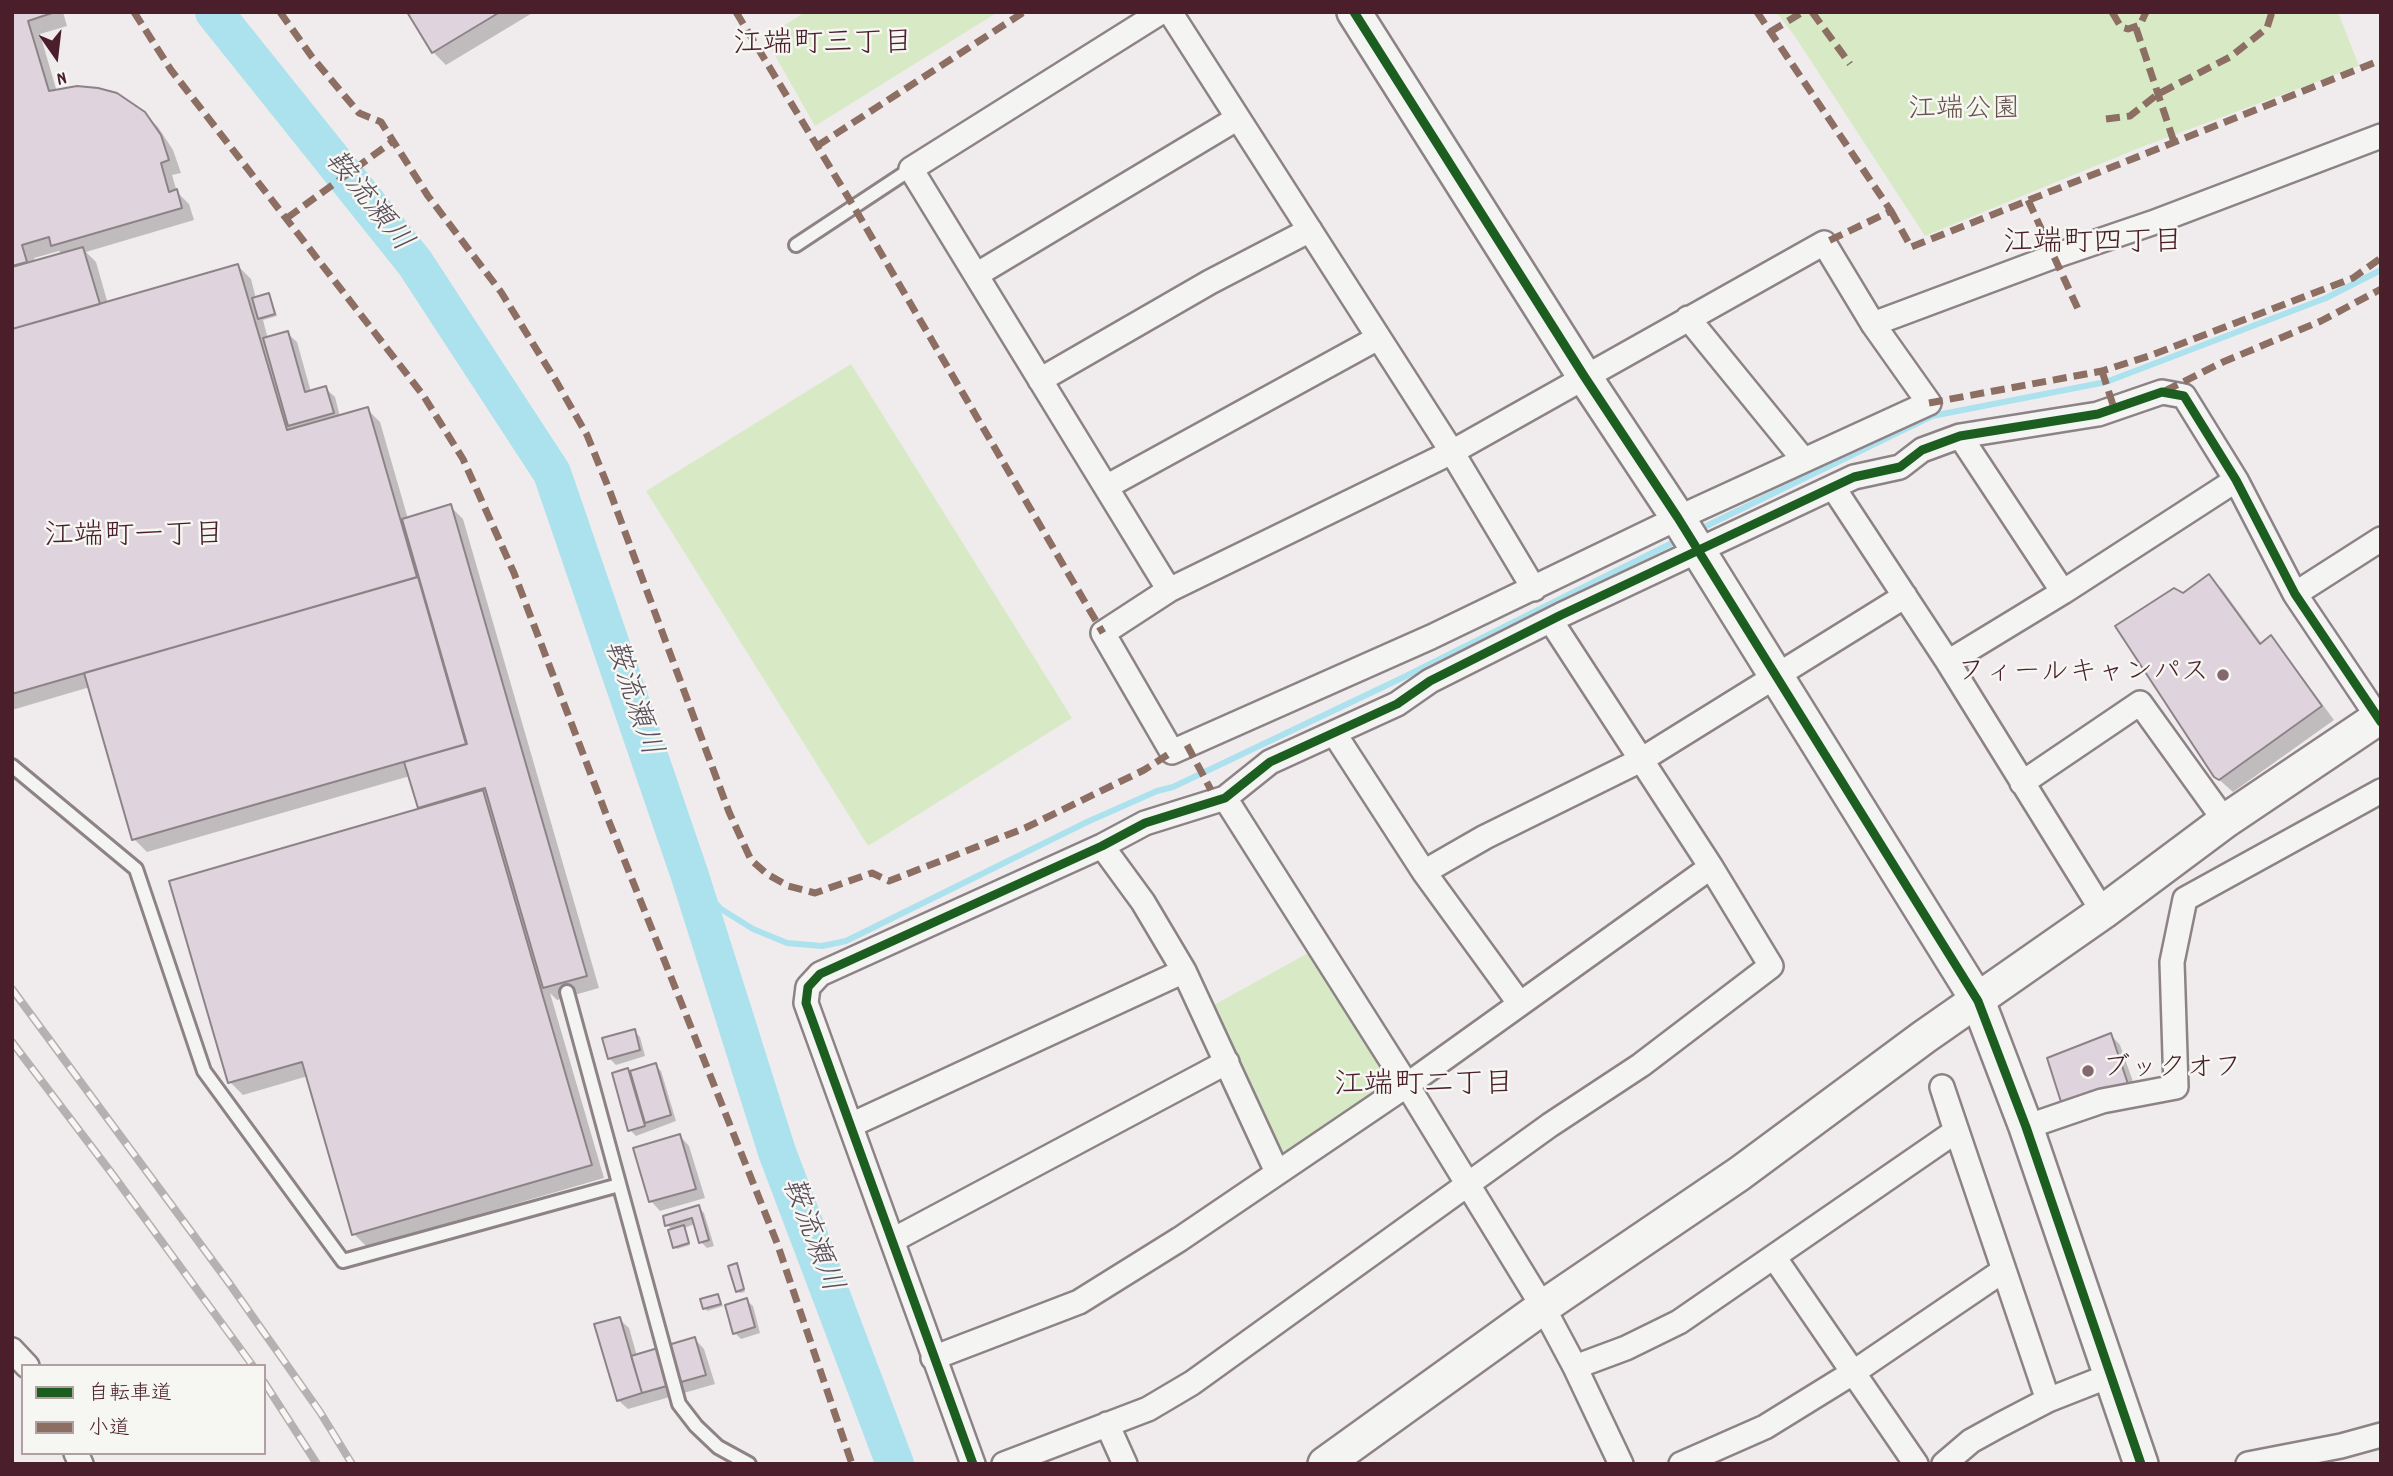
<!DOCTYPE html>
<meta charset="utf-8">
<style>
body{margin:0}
#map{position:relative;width:2393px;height:1476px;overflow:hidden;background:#f0ecee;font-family:Dekko,"Klee One",sans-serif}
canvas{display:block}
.frame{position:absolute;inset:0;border:14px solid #4a1f2b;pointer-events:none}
.legend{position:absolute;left:21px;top:1364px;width:245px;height:91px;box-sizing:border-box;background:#f6f6f2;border:2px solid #b1a0a2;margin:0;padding:9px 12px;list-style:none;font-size:21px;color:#4a1f2b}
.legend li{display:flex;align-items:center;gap:14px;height:35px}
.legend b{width:35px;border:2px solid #b1a0a2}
.north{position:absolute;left:21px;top:21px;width:70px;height:70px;-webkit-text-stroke:5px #f6f6f2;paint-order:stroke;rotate:166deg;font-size:19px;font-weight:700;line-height:28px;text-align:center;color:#4a1f2b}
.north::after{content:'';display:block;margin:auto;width:24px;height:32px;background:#4a1f2b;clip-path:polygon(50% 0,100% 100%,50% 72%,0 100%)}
</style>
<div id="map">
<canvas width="2393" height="1476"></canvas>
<div class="frame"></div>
<ul class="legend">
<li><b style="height:9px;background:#1b5e20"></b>自転車道</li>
<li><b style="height:9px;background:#8d6e63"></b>小道</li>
</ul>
<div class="north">N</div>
</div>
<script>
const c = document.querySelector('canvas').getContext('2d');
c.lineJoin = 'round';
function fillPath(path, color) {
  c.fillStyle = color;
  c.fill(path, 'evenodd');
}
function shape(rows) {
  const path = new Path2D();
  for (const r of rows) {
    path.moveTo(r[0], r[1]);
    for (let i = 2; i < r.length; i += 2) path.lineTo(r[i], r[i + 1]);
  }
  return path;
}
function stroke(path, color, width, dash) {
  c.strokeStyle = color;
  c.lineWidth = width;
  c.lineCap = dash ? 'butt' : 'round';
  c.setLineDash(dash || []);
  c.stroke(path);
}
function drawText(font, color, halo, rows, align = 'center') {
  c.font = font + ' Dekko,"Klee One",sans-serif';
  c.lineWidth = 5;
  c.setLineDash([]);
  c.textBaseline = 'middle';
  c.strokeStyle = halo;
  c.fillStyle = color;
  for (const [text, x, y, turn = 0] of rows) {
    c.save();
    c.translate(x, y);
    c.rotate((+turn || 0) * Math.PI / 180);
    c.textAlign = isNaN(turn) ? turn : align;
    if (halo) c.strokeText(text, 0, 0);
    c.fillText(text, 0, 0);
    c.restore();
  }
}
fillPath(shape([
 [805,12,998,12,815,126,765,38],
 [1776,12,2338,12,2359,66,2139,148,1925,236,1794,35],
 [851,364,1072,718,868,846,646,491],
 [1310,952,1383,1071,1382,1084,1291,1153,1274,1149,1210,1007]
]), '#d7eac5');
fillPath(shape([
 [12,12,63,12,67,26,40,34,57,92,144,113,158,127,173,150,181,173,172,175,177,192,189,204,194,220,86,252,96,262,108,304,238,266,251,279,256,299,269,295,271,298,277,316,263,320,268,339,287,333,297,342,311,392,325,388,335,397,340,417,367,409,380,422,408,519,450,506,463,519,599,988,557,1000,550,993,604,1178,367,1247,354,1234,308,1076,243,1095,230,1082,172,882,420,810,410,776,147,852,134,839,90,687,12,710],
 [59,251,63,255,36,262,34,258],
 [409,12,534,12,446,65,433,52],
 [2209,576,2222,589,2262,644,2271,638,2283,651,2334,720,2233,792,2215,776,2184,595],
 [634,1031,640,1037,645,1056,616,1065,610,1059,605,1039],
 [2111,1035,2120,1045,2137,1093,2074,1113],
 [655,1065,661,1071,676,1121,636,1136,630,1130,627,1070,630,1073],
 [680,1136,689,1146,705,1198,660,1211,651,1201],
 [698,1207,704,1213,714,1246,707,1248,701,1242,695,1224,684,1228,690,1245,677,1249,675,1247,673,1230,667,1225],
 [736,1265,745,1292,740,1293,737,1291],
 [718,1296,723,1306,707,1311,705,1308],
 [746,1300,753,1306,760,1333,741,1339,735,1333],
 [619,1319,629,1328,637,1356,695,1339,704,1349,715,1384,628,1409,618,1400]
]), '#0003');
stroke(shape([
 [1696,531,1932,416,2106,382,2326,298,2381,270],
 [690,876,721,909,753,929,787,943,822,946,846,941,1087,822,1157,791,1173,787,1404,677,1680,539]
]), '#ace2ed', 6);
stroke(shape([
 [214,12,415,263,552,473,690,876,777,1152,895,1464]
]), '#ace2ed', 38);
const building = shape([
 [12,12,55,12,28,21,49,91,77,86,98,88,117,93,145,112,161,135,169,160,161,163,169,192,177,189,182,208,51,246,49,237,22,245,27,262,12,266,12,12],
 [407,12,500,12,432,53,407,12],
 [83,247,100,304,12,329,12,267,83,247],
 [238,264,287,430,368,407,417,577,12,694,12,329,238,264],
 [269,293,275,314,258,319,252,298,269,293],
 [288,331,305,392,326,386,334,413,288,426,263,338,288,331],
 [451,504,587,976,543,988,485,788,418,808,404,762,467,744,402,519,451,504],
 [2209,574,2260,644,2271,635,2322,706,2219,780,2214,777,2115,626,2174,588,2183,593,2209,574],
 [418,577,466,744,132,840,84,673,418,577],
 [483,790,592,1165,352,1235,302,1062,228,1083,169,881,483,790],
 [635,1029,640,1050,608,1059,602,1038,635,1029],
 [2111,1033,2128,1084,2062,1105,2047,1058,2111,1033],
 [656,1063,671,1115,645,1123,630,1071,656,1063],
 [628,1068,645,1126,628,1131,612,1073,628,1068],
 [680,1134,696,1189,649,1202,633,1148,680,1134],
 [699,1205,709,1240,699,1243,692,1218,665,1226,663,1216,699,1205],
 [684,1225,689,1243,673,1248,668,1230,684,1225],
 [737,1263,744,1289,736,1292,728,1266,737,1263],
 [718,1294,721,1304,703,1309,700,1299,718,1294],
 [747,1298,755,1327,733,1334,725,1305,747,1298],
 [620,1317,642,1393,617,1401,594,1324,620,1317],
 [695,1337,706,1375,642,1393,631,1356,695,1337]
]);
fillPath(building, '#dfd4dd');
stroke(building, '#8d8386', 2);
const lane = shape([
 [796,245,911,169],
 [12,766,136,869,204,1071,343,1261,619,1185],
 [567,992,679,1404,696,1426,718,1447,749,1464]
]);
const street = shape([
 [1161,12,911,169,1169,590],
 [1170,12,1452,452,1534,589],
 [1824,243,1873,324,1929,403,1678,518,1431,637,1172,752,1103,633,1169,590,1452,452,1824,243],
 [976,275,1238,118],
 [1688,318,1803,459],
 [1873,324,2055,256,2152,223,2381,136],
 [1040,380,1210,282,1310,230],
 [1960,436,2063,592],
 [1106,487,1378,338],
 [1833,487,1948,662,2103,912],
 [2295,594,2381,539],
 [1948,662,2063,592,2236,480],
 [1334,733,1424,872],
 [2022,783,2140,703,2225,821],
 [1225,798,1407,1085,1543,1307,1575,1367,1621,1464],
 [1102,846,1143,902,1184,971],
 [1520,1004,1424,872,1485,837,1641,760,1905,596],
 [851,1125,1184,971,1277,1172],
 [2026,1127,2102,1101,2176,1087,2172,962,2185,899,2381,791],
 [893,1240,1227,1062],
 [1774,1257,1916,1464],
 [12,1350,27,1366],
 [933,1358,1079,1302,1180,1239,1407,1085,1711,867],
 [1575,1367,1626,1348,1679,1322,1956,1131,1942,1087,2048,1400],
 [1107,1424,1125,1464],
 [76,1453,81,1464],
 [973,1464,806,1003,808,987,820,974,1102,846,1145,823,1225,798,1270,762,1397,704,1430,681,1561,615,1854,477,1900,467,1922,450,1960,436,2098,414,2162,392,2184,396,2236,480,2295,594,2381,722],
 [1004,1464,1148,1409,1192,1383,1550,1125,1641,1065,1771,966,1711,867,1551,621],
 [1681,1464,1765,1427,1854,1372,2004,1270],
 [1944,1464,1971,1441,2000,1425,2048,1400,2109,1376],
 [2248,1464,2341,1446,2381,1435]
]);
const secondary = shape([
 [1354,12,1584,376,1678,518,1978,1001,2026,1127,2141,1464],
 [1325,1464,1543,1307,1739,1174,1924,1037,2103,912,2225,821,2381,716]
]);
stroke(lane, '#8d8386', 18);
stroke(street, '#8d8386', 28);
stroke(secondary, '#8d8386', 38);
stroke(lane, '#f4f4f2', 12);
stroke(street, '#f4f4f2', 23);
stroke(secondary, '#f4f4f2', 33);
const rail = shape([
 [12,989,229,1283,320,1412,352,1464],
 [12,1042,113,1175,253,1366],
 [264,1382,317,1464]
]);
stroke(rail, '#b5b0b1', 8);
stroke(rail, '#f6f6f2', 5, [16]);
stroke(shape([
 [134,12,171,70,423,395,463,459,514,573,606,814,777,1243,852,1464],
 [280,12,312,57,359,113,381,122,428,196,501,292,556,381,587,435,609,489,729,812,751,860,767,874,788,886,815,893,872,873,889,881,1025,828,1144,770,1172,752],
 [736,12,854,207,1103,633],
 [1757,12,1891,211,1824,243],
 [1812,12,1850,64],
 [2112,12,2121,27,2128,29,2140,25,2146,12],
 [2136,28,2174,142],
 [1770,32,1803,12],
 [2106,119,2130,116,2158,94,2230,57,2267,28,2272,12],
 [817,146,1024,12],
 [2028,200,2078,309],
 [1891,211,1911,247,2381,60],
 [287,218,393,141],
 [2102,371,2114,408],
 [2165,391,2223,362,2321,321,2381,289],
 [1929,403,2102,371,2149,356,2353,278,2381,258],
 [1187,745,1211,790]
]), '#8d6e63', 7, [14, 7]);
stroke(shape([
 [1354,12,1584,376,1678,518,1978,1001,2026,1127,2141,1464],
 [973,1464,806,1003,808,987,820,974,1102,846,1145,823,1225,798,1270,762,1397,704,1430,681,1561,615,1854,477,1900,467,1922,450,1960,436,2098,414,2162,392,2184,396,2236,480,2295,594,2381,722]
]), '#1b5e20', 9);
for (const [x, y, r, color] of [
 [2223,675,7,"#84676f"],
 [2088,1071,7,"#84676f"]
]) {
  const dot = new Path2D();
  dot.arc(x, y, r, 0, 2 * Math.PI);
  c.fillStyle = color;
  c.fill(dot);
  stroke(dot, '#f6f6f2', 2.5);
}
drawText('28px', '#685249', '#f6f6f2', [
 ["江端公園",1964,112]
]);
drawText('28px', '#4a1f2b', '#f6f6f2', [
 ["フィールキャンパス",2209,675],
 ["ブックオフ",2102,1071,"left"]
], 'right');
drawText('30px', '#4a1f2b', '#f6f6f2', [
 ["江端町三丁目",823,47],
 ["江端町四丁目",2093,246],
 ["江端町一丁目",134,539],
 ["江端町二丁目",1424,1088]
]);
drawText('italic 30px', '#5b4e5c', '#f6f6f2', [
 ["鞍流瀬川",366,203,51],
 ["鞍流瀬川",630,699,71],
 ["鞍流瀬川",809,1236,69]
]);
</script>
